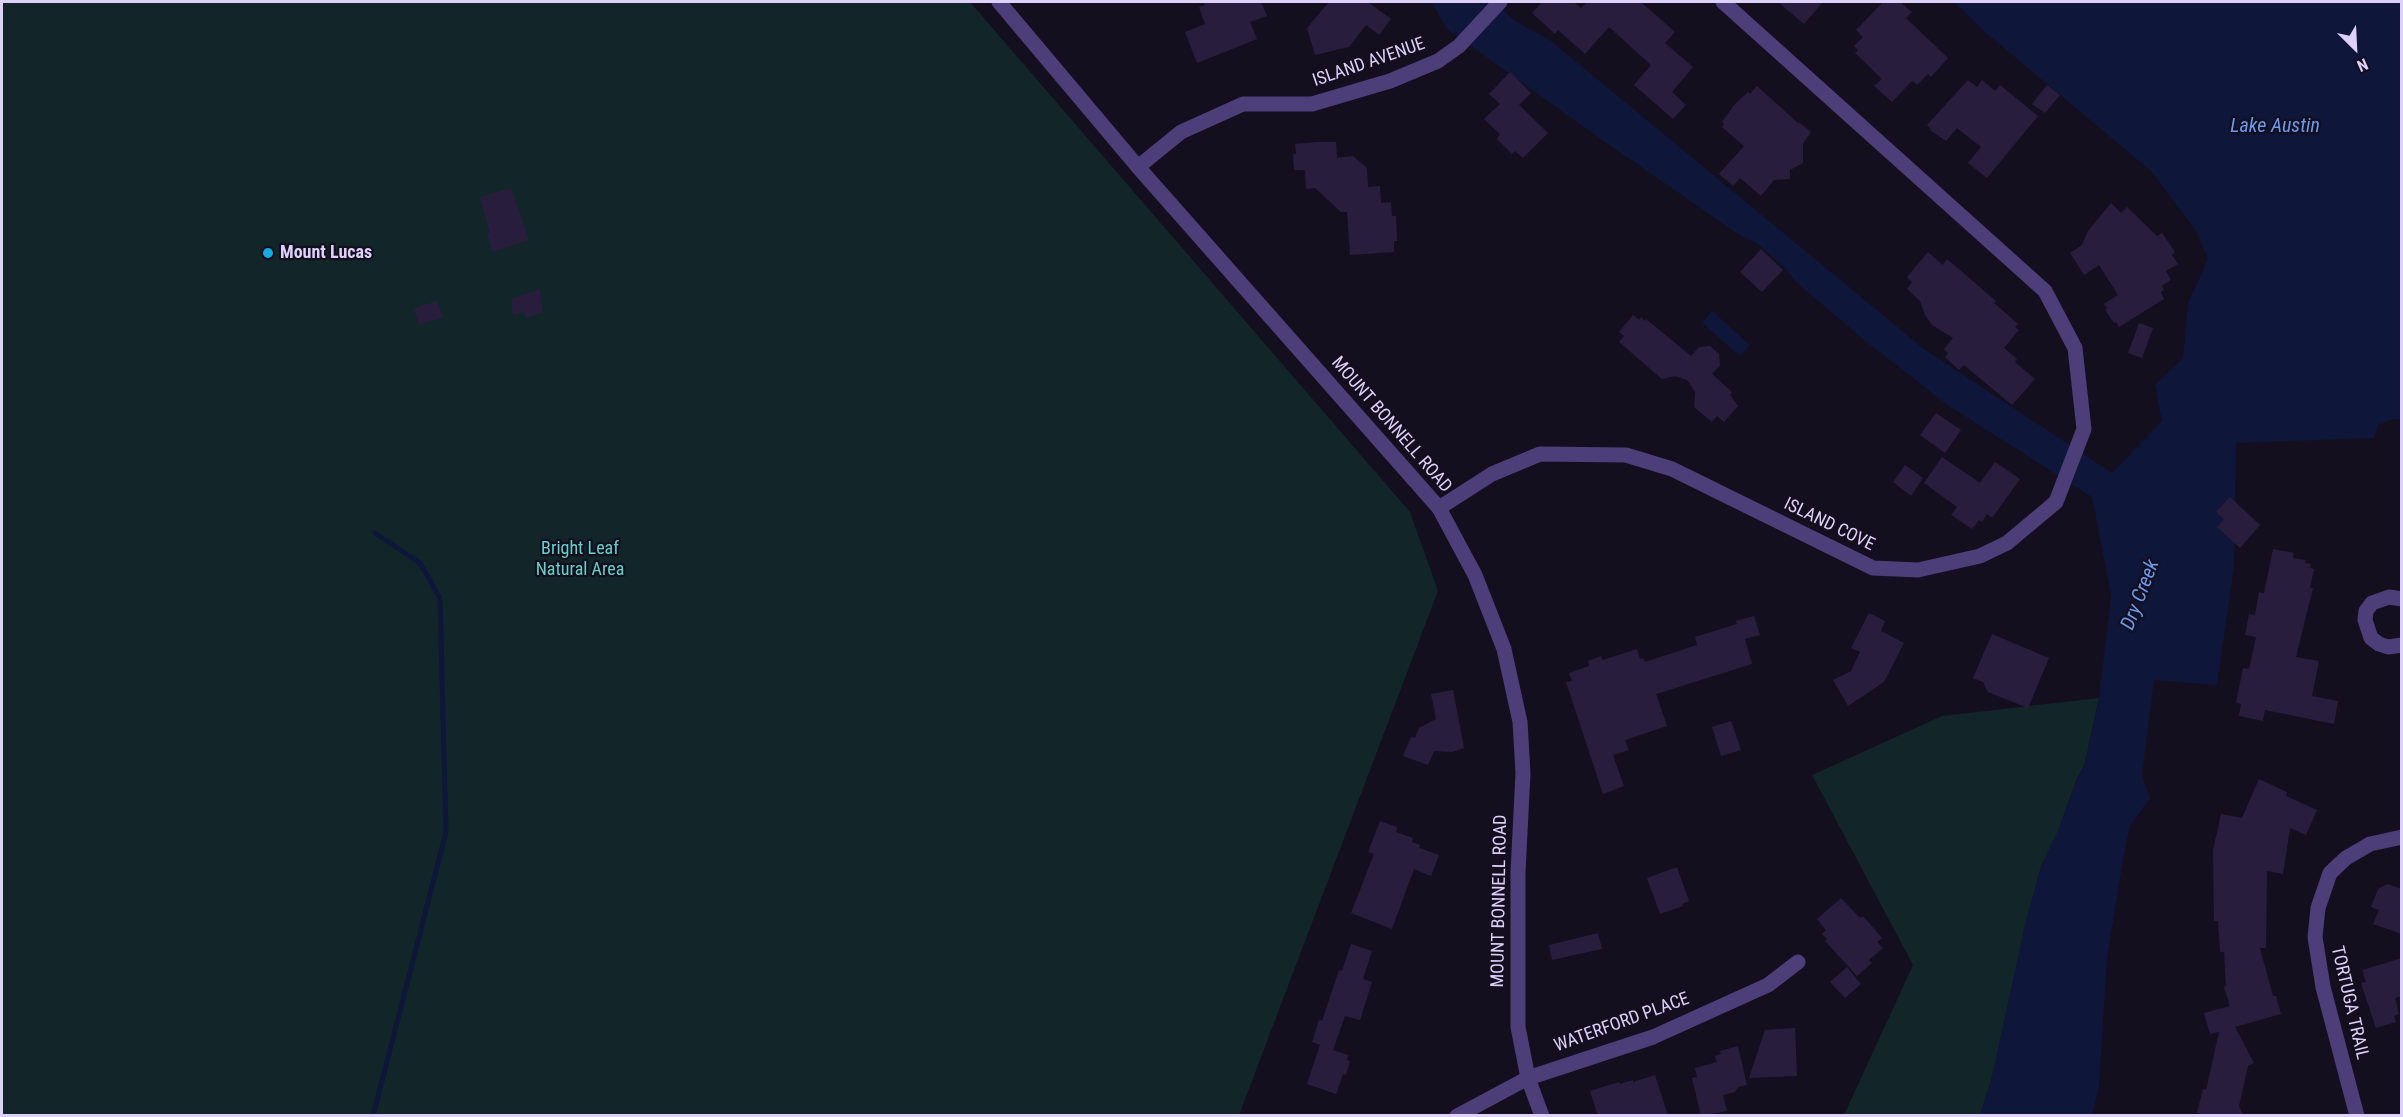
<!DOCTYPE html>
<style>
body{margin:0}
#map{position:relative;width:2403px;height:1117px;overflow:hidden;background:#140f1f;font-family:"Roboto Condensed",sans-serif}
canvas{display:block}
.frame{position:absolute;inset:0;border:3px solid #ddd1fa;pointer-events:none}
.north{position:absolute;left:2325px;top:18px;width:60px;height:60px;-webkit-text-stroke:4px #140f1f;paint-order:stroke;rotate:156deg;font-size:16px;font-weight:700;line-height:24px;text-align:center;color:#ddd1fa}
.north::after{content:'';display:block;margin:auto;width:21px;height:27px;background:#ddd1fa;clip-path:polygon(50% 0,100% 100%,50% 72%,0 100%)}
</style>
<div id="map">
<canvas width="2403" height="1117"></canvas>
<div class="frame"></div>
<div class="north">N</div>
</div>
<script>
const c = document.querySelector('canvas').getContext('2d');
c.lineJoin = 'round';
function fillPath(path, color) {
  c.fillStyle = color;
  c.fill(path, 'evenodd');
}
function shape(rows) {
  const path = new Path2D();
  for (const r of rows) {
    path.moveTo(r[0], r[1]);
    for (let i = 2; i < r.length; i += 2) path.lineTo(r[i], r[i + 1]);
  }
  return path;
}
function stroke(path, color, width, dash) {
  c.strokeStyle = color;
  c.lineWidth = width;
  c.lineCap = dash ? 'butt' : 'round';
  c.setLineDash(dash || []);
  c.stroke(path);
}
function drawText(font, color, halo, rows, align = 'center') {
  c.font = font + ' "Roboto Condensed",sans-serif';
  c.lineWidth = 4.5;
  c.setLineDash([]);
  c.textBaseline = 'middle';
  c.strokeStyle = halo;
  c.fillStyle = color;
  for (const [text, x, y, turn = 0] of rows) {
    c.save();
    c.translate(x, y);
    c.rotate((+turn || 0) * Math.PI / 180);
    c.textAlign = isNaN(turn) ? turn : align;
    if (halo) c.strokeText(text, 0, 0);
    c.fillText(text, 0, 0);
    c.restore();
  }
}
fillPath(shape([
 [2,2,970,2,1410,512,1438,591,1239,1115,2,1116],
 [2099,698,2085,763,2077,779,2058,831,1991,1081,1980,1115,1844,1115,1913,965,1812,775,1942,716]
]), '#122528');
fillPath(shape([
 [1432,2,1496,2,1512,19,1551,41,1924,349,2112,473,2162,421,2155,385,2183,358,2188,304,2208,259,2196,231,2151,171,1986,33,1954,2,2401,2,2401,420,2392,419,2378,425,2374,438,2236,443,2234,567,2217,685,2154,680,2142,775,2150,798,2130,826,2125,849,2107,958,2099,1087,2092,1115,1980,1115,1991,1081,2025,925,2041,866,2058,831,2077,779,2085,763,2099,698,2111,595,2092,497,1949,406,1864,340,1796,282,1785,268,1758,244,1735,232,1595,135,1446,28],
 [1712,311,1750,345,1740,356,1702,323]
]), '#0e1639');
stroke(shape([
 [373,1116,446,832,440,598,420,563,375,533]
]), '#0e1639', 5);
fillPath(shape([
 [1203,2,1261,2,1267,16,1250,22,1257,39,1197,63,1185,32,1205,24,1199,7,1205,5],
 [1329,2,1368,2,1391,19,1379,35,1366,25,1349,47,1315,55,1307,28],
 [1542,2,1574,2,1581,8,1587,2,1641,2,1675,32,1665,43,1693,67,1672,92,1686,105,1673,119,1634,85,1651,65,1609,27,1585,54,1558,30,1555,34,1532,13],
 [1778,2,1823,2,1804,24],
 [1883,2,1900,2,1912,12,1906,18,1948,58,1931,77,1928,74,1917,85,1912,81,1892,102,1874,86,1882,79,1855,53,1858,50,1854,46,1863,37,1856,30],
 [1510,72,1531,93,1519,105,1548,133,1523,158,1515,151,1512,154,1497,139,1500,134,1484,119,1500,104,1489,94],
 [1968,80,1977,87,1982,80,1995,91,2000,85,2038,116,1987,178,1968,163,1981,147,1957,128,1946,141,1930,130,1931,129,1927,125],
 [2047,85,2060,95,2045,113,2032,104],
 [1757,86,1798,123,1799,122,1811,132,1803,144,1803,163,1790,170,1790,179,1774,180,1761,196,1740,178,1733,186,1719,174,1744,146,1722,127,1724,124,1722,122,1735,104,1748,92,1750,94],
 [1317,142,1336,142,1337,158,1353,156,1367,168,1368,187,1380,186,1381,203,1391,202,1392,216,1396,216,1397,241,1394,241,1394,252,1350,255,1347,212,1341,212,1315,188,1306,189,1305,170,1294,170,1293,154,1296,154,1295,144],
 [511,188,529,240,492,252,487,234,490,233,480,197],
 [2111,203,2121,213,2127,207,2157,236,2162,233,2175,252,2172,255,2178,264,2166,271,2171,280,2162,286,2164,290,2161,292,2164,299,2119,327,2116,322,2114,323,2105,310,2107,308,2104,304,2118,295,2099,265,2084,275,2070,253,2082,245,2088,231],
 [1761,249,1783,270,1762,292,1740,272],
 [1928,252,1943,265,1947,259,1996,301,1994,303,2018,324,2015,327,2019,330,2004,348,2017,359,2015,362,2035,379,2012,405,1964,365,1959,370,1945,357,1948,353,1944,349,1953,338,1932,325,1925,315,1920,301,1907,289,1912,282,1907,277],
 [540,289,543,313,526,318,524,312,513,315,511,299],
 [437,301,443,317,419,325,414,308],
 [1633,315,1639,320,1641,317,1645,321,1646,319,1691,356,1699,347,1710,346,1719,354,1720,365,1712,374,1732,392,1730,395,1738,406,1724,422,1717,416,1712,422,1694,407,1695,392,1687,380,1675,376,1662,379,1619,342,1624,336,1619,332],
 [2139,323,2153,328,2142,358,2128,353],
 [1936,413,1961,430,1945,453,1920,435],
 [1942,457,1980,483,1995,462,2020,479,1992,518,1987,514,1982,522,1979,520,1972,529,1951,515,1957,507,1924,483],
 [1905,465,1923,478,1911,496,1893,482],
 [2230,497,2260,525,2240,548,2217,527,2224,519,2216,512],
 [2273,549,2294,553,2293,558,2306,560,2305,563,2311,564,2310,568,2314,569,2310,588,2313,588,2296,657,2319,661,2312,696,2338,701,2334,724,2265,710,2263,721,2239,716,2241,704,2236,703,2243,668,2249,669,2256,637,2245,635,2249,614,2255,615,2259,592,2264,593],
 [1869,613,1885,621,1881,631,1904,643,1884,682,1848,706,1833,680,1851,671,1860,652,1851,648],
 [1754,616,1760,635,1745,639,1752,664,1656,694,1667,726,1625,740,1629,750,1613,755,1624,786,1603,794,1566,682,1572,681,1569,673,1589,666,1588,661,1601,656,1603,660,1637,649,1640,659,1643,658,1645,662,1697,645,1695,637,1737,624,1736,621],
 [1992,634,2049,658,2028,708,1988,692,1983,682,1973,678],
 [1453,690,1464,748,1452,752,1434,751,1428,765,1403,756,1411,737,1415,738,1419,728,1436,719,1431,694],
 [1731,721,1741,750,1721,756,1712,727],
 [2259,779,2287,792,2286,796,2317,810,2306,835,2290,828,2283,874,2267,871,2266,948,2260,948,2273,996,2276,996,2281,1014,2235,1027,2254,1063,2248,1066,2239,1106,2244,1116,2210,1116,2197,1113,2203,1089,2206,1090,2219,1032,2210,1034,2204,1013,2230,1006,2224,987,2226,986,2224,952,2220,952,2218,921,2214,921,2213,850,2221,814,2242,818],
 [1380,821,1397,827,1396,832,1413,838,1412,842,1420,845,1419,848,1439,855,1431,876,1414,869,1392,929,1351,913,1374,854,1368,852],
 [1677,867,1689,901,1682,904,1683,906,1660,914,1647,878],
 [2387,884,2402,889,2402,934,2373,924,2379,910,2371,907,2378,889],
 [1841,898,1860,918,1863,916,1882,938,1877,942,1883,948,1869,960,1872,963,1857,976,1825,941,1827,939,1822,934,1826,930,1817,919],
 [1598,933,1602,949,1552,960,1549,945],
 [1351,944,1372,951,1363,979,1372,982,1360,1020,1345,1016,1333,1050,1348,1055,1347,1060,1350,1061,1346,1075,1343,1074,1336,1094,1307,1084,1320,1045,1312,1042,1319,1020,1322,1021,1339,970,1342,971],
 [2402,958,2402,996,2395,998,2399,1014,2394,1016,2396,1022,2376,1028,2361,983,2366,982,2362,970],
 [1847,967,1861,984,1845,998,1830,982],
 [1795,1028,1797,1076,1749,1078,1765,1030],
 [1738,1046,1747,1085,1738,1087,1735,1092,1723,1095,1727,1111,1701,1116,1692,1078,1697,1077,1695,1068,1717,1062,1715,1056,1721,1054,1720,1051],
 [1655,1075,1668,1116,1598,1116,1590,1091,1619,1082,1620,1084,1633,1080,1633,1082]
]), '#291d3e');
stroke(shape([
 [1138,167,1181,132,1243,104,1312,104,1390,81,1438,61,1459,46,1500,2],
 [1439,508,1492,474,1540,454,1626,455,1672,469,1873,568,1918,570,1980,556,2007,543,2056,502,2084,429,2075,348,2045,291,1723,2],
 [2402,599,2389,597,2372,603,2366,611,2365,620,2371,638,2379,644,2388,647,2402,645],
 [1457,1116,1528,1078,1653,1037,1768,985,1798,962],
 [2357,1116,2323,987,2315,937,2318,908,2330,873,2346,858,2370,844,2402,837]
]), '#4b3e79', 15);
stroke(shape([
 [999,2,1138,167,1439,508,1475,575,1504,649,1520,722,1523,773,1518,872,1518,1027,1528,1078,1542,1116]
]), '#4b3e79', 15);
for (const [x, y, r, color] of [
 [268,253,6,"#17a9e1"]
]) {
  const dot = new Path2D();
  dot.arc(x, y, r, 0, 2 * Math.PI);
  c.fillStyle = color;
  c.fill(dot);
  stroke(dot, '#140f1f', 2);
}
drawText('18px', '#ddd1fa', '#140f1f', [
 ["ISLAND AVENUE",1369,63,-19],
 ["MOUNT BONNELL ROAD",1391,425,49],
 ["ISLAND COVE",1829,525,26],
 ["MOUNT BONNELL ROAD",1500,901,-89],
 ["TORTUGA TRAIL",2349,1003,77],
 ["WATERFORD PLACE",1622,1023,-20]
]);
drawText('bold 18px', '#ddd1fa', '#140f1f', [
 ["Mount Lucas",280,253]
], 'left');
drawText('18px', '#65d2ca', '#140f1f', [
 ["Bright Leaf",580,549],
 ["Natural Area",580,570]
]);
drawText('italic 20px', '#6a9af0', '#140f1f', [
 ["Lake Austin",2275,127],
 ["Dry Creek",2141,595,-69]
]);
</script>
